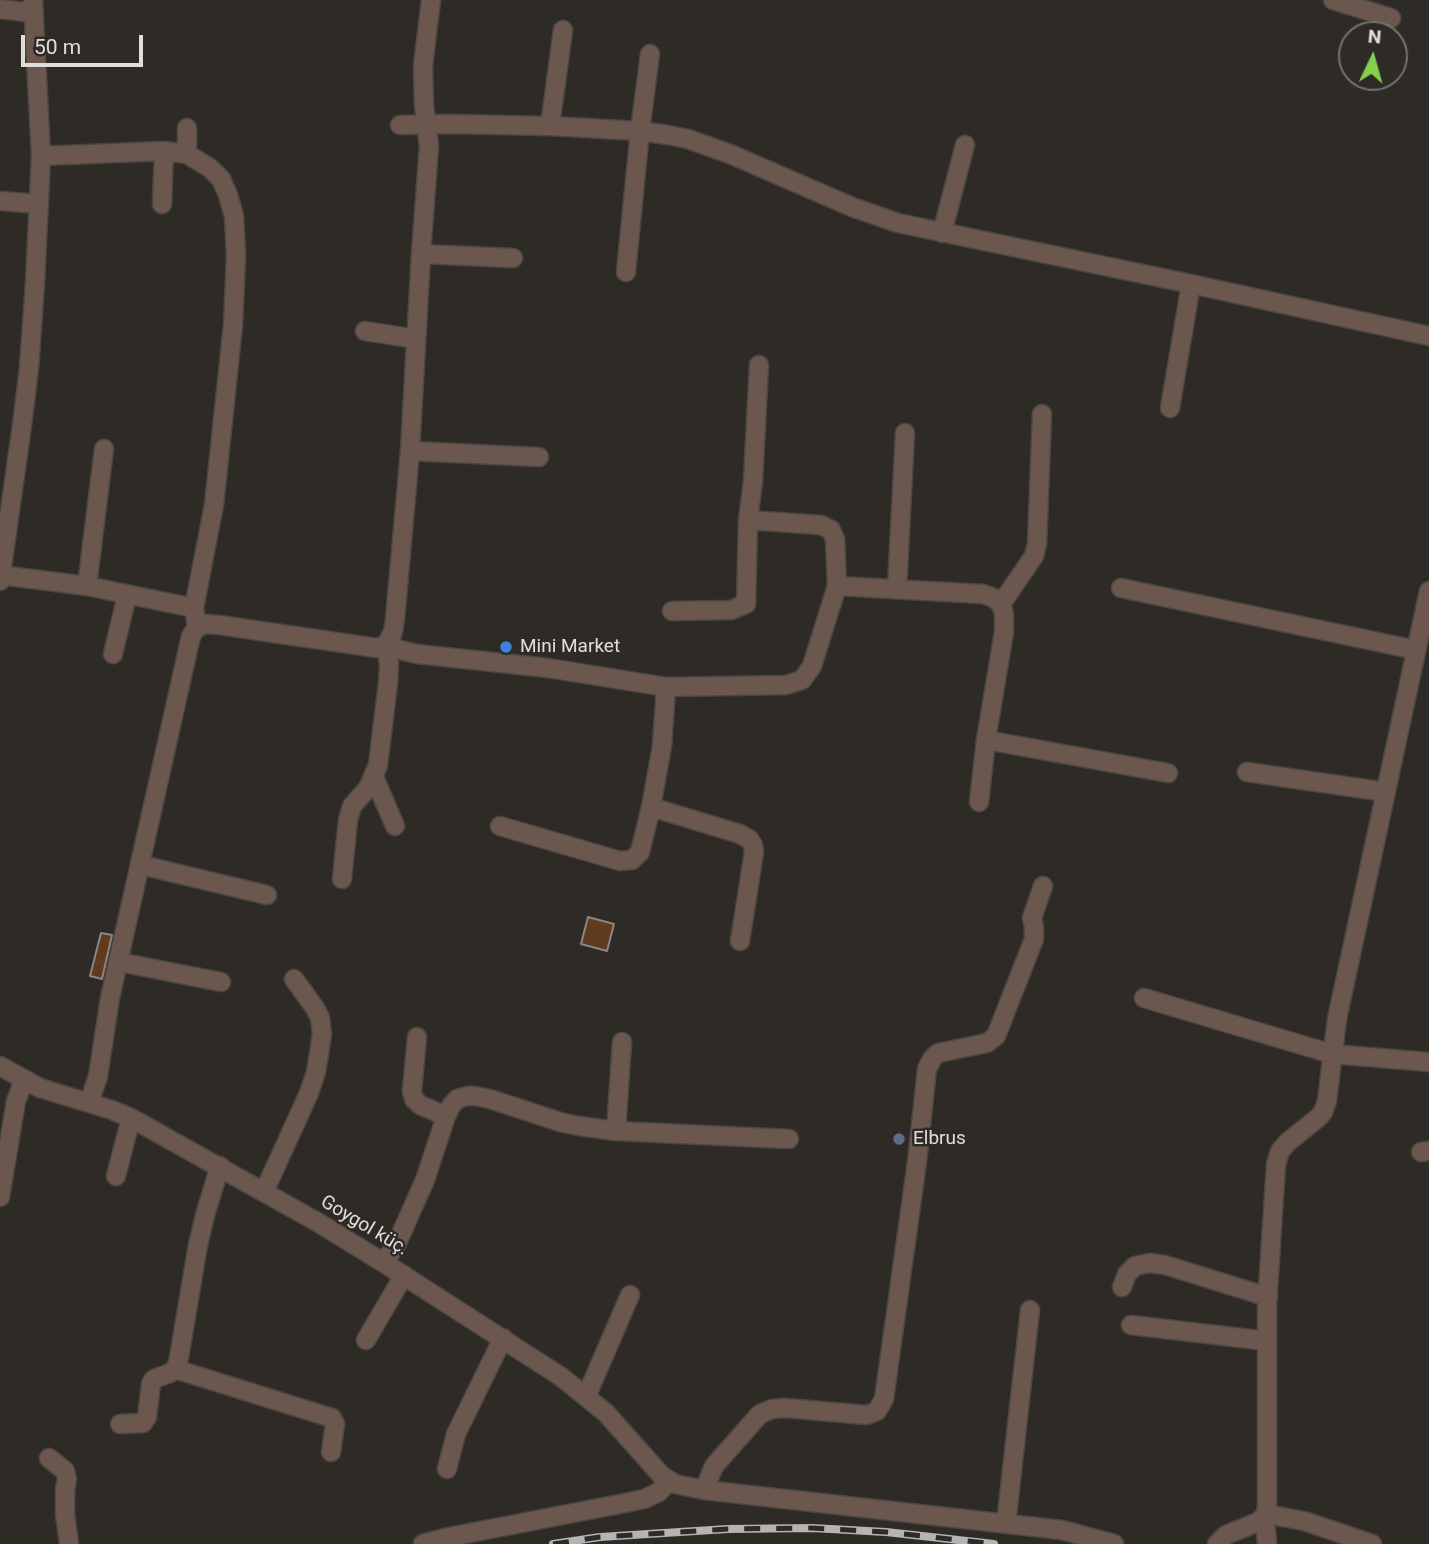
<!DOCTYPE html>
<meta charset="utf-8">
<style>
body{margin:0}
#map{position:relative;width:1429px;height:1544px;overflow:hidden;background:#2e2a26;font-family:Roboto,sans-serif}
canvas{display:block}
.north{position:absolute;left:1338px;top:21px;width:70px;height:70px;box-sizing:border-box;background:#2e2a26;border:2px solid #75726e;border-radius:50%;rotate:5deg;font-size:19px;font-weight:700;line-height:28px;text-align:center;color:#e0dddb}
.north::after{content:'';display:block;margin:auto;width:24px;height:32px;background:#84d04e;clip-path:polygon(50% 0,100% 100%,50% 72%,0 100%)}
.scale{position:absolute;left:21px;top:35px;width:122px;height:32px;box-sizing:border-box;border:4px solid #e0dddb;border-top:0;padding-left:9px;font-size:21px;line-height:24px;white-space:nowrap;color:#e0dddb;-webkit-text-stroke:5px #2e2a26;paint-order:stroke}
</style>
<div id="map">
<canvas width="1429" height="1544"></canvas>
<div class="north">N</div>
<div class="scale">50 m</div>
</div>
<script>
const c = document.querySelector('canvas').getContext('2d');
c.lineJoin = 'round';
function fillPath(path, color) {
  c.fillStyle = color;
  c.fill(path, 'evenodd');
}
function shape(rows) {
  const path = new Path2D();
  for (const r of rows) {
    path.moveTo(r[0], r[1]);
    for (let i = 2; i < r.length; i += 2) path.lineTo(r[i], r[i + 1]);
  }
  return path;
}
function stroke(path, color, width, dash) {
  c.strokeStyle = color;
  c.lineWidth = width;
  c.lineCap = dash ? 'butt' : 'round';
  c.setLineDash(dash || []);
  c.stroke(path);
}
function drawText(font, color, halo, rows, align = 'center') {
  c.font = font + ' Roboto,sans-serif';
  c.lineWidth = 5;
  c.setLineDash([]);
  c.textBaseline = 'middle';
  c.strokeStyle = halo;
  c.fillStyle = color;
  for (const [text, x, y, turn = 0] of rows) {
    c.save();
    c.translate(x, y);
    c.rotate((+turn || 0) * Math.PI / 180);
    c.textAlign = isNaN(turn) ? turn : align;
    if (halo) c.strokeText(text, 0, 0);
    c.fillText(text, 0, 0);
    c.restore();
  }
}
const building = shape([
 [588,917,614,924,607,951,581,944,588,917],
 [101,933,112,935,102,979,90,976,101,933]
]);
fillPath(building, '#603b1e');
stroke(building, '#8c8682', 2);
const minor = shape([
 [1333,0,1391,18],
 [0,9,34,13],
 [400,125,451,124,550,126,640,131,668,135,688,139,730,154,852,207,898,223,1191,284,1429,336],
 [550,126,563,30],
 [187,128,187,154],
 [41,156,164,151,187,154,210,168,221,179,228,195,234,216,236,257,233,325,214,505,194,608,197,627],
 [0,201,39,204],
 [162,204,164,151],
 [942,233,965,145],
 [421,254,513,258],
 [626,272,640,131,650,54],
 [365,331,416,339],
 [1170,408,1191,284],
 [410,451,539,457],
 [748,520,821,525,831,530,835,539,837,586],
 [0,575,87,586,194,608],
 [0,581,22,425,29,368,35,283,41,156,33,0],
 [87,586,104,449],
 [1121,588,1416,650],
 [897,589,905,433],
 [1001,604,1034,556,1037,544,1042,414],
 [672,611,731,610,746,604,748,520,753,481,759,365],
 [113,654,127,595],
 [666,687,662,746,651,807,740,834,749,839,753,845,754,852,740,941],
 [986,740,1168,773],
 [1247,772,1386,792],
 [374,777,395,826],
 [500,826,620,861,632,860,640,852,651,807],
 [141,865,267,895],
 [342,879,348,820,352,806,368,788,378,765,388,683,389,664,386,645,404,651,417,654,548,668,666,687,786,685,802,680,812,666,837,586,983,594,994,598,1001,604,1004,614,1004,632,986,740,979,802],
 [119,962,221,982],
 [1144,998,1332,1054,1429,1062],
 [417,1037,412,1091,414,1099,420,1105,446,1116],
 [0,1066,40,1088,112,1110,131,1118,319,1223,384,1263,560,1376,606,1413,662,1476,675,1484,704,1490,1062,1530,1114,1544],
 [89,1103,98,1076,110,998,191,636,197,627,206,624,219,625,377,648,386,645,393,632,395,619,410,451,421,254,429,146,424,105,423,66,431,0],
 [616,1131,622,1042],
 [1421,1152,1429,1151],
 [116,1176,131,1118],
 [264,1192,309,1093,316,1072,322,1034,320,1018,315,1008,294,979],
 [0,1197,16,1101,24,1080],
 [384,1263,397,1243,425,1180,446,1116,451,1106,457,1099,467,1096,475,1096,490,1099,560,1122,579,1126,616,1131,789,1139],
 [1122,1287,1127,1274,1135,1266,1150,1263,1165,1265,1268,1297],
 [1131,1325,1267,1341],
 [366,1340,404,1275],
 [175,1369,332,1418,335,1424,331,1452],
 [586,1397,630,1295],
 [120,1424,143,1423,147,1417,151,1384,154,1379,170,1373,175,1369,178,1363,198,1245,205,1215,220,1166],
 [49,1458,65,1471,67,1479,65,1490,65,1514,69,1544],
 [447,1469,456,1434,503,1338],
 [704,1490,714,1466,760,1414,772,1409,785,1408,867,1415,877,1411,884,1399,917,1162,927,1069,932,1059,938,1053,987,1043,996,1036,1034,939,1034,927,1032,918,1043,886],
 [1266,1514,1304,1521,1372,1544],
 [1262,1519,1266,1530,1267,1544],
 [1006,1524,1030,1310],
 [423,1544,449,1537,630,1502,644,1499,659,1492,669,1481],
 [1217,1544,1226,1535,1258,1522,1266,1514,1267,1505,1267,1305,1276,1165,1280,1151,1288,1142,1319,1117,1323,1112,1327,1101,1337,1019,1429,591]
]);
stroke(minor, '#4a4743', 21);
stroke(minor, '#6c574f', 18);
const rail = shape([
 [553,1544,600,1537,728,1529,812,1528,886,1532,994,1544]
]);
stroke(rail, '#b6b3b1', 8);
stroke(rail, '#2e2a26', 5, [16]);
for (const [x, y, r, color] of [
 [506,647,7,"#3f7fe0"],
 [899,1139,7,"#5c6f8a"]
]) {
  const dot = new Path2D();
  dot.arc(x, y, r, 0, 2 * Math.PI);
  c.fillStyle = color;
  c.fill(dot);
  stroke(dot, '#2e2a26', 2.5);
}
drawText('19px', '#e0dddb', '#2e2a26', [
 ["Mini Market",520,647],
 ["Elbrus",913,1139]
], 'left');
drawText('19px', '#e0dddb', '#2e2a26', [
 ["Goygol küç.",364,1226,31]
]);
</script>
